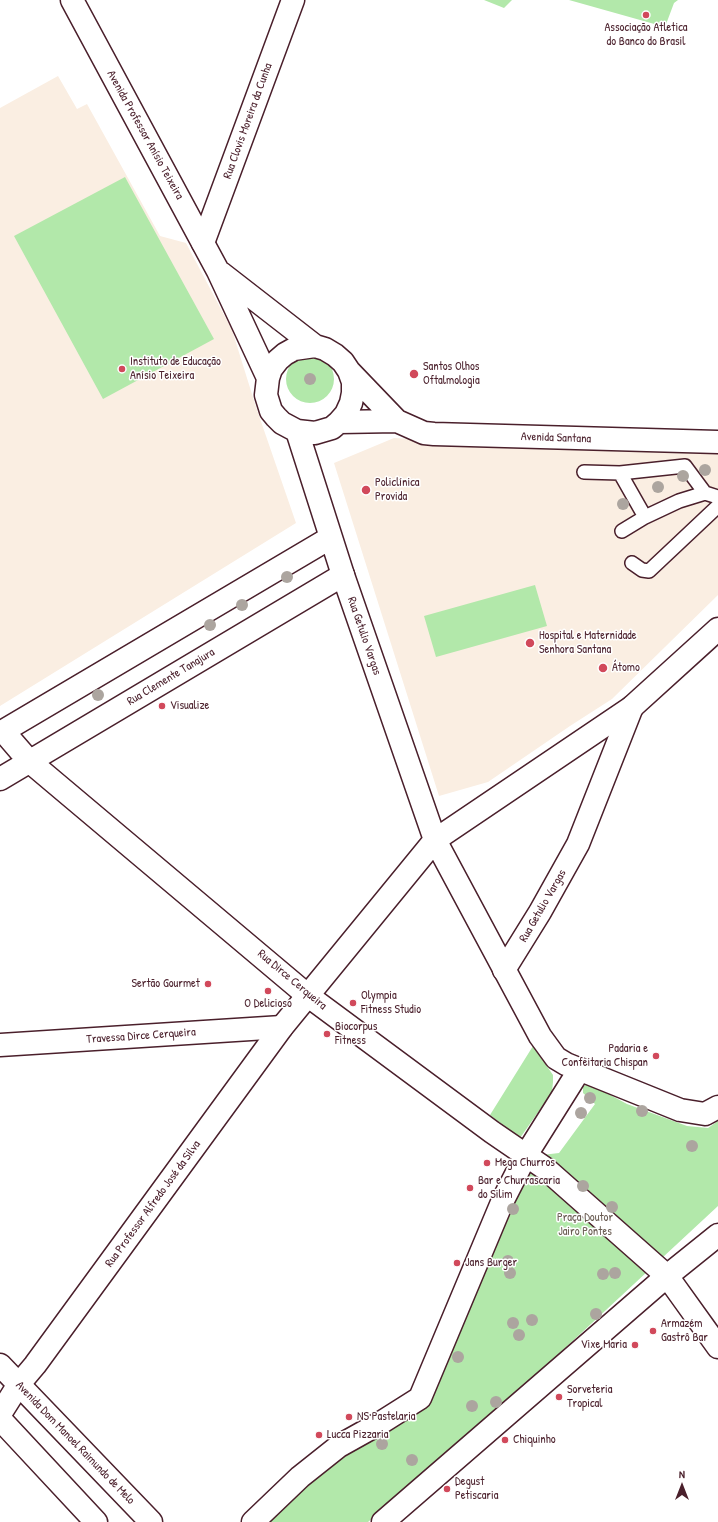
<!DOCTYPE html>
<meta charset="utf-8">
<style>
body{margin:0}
#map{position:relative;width:718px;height:1522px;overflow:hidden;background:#fff;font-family:"Patrick Hand",sans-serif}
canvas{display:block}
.north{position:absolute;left:662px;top:1466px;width:40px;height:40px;-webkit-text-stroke:3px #fff;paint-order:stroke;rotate:0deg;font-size:11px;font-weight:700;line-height:16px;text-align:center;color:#4a1f2b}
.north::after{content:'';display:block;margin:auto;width:14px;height:18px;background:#4a1f2b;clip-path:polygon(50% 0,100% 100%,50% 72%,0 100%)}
</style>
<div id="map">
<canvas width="718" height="1522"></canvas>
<div class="north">N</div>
</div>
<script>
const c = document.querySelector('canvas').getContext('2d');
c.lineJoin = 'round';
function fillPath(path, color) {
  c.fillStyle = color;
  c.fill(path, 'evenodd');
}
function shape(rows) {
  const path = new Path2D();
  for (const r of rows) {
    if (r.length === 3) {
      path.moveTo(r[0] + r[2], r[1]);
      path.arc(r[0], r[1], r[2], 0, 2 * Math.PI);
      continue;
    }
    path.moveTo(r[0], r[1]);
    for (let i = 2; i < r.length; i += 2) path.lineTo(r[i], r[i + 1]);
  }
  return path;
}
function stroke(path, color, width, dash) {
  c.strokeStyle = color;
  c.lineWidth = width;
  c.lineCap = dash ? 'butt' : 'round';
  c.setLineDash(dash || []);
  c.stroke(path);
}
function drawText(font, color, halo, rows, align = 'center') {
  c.font = font + ' "Patrick Hand",sans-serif';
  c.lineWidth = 3;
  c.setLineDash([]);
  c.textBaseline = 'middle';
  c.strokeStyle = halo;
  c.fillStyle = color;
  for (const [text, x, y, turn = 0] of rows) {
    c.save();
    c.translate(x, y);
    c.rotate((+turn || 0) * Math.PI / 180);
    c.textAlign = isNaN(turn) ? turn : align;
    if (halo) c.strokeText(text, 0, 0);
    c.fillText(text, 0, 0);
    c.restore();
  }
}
fillPath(shape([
 [58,76,77,109,87,104,160,236,186,243,232,330,256,407,296,523,0,706,0,108],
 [394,438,718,454,718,595,612,699,570,726,488,782,439,796,334,463]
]), '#faeee2');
fillPath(shape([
 [484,0,512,0,504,8],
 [569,0,678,0,674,3,665,27],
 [125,177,214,339,103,399,14,236],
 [310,379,24],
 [535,585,547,626,436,657,424,616],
 [533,1046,553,1075,553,1082,552,1091,548,1098,520,1138,490,1115],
 [588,1083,627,1104,687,1126,708,1128,718,1121,718,1206,550,1362,368,1522,269,1522,323,1469,397,1422,520,1183,542,1155,559,1153,595,1104,583,1093,583,1087]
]), '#b2e8aa');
const service = shape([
 [584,472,620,473],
 [645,517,620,473,685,466,705,493],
 [622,531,645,517,679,501,705,493,718,497],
 [632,563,642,570,649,571,718,506]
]);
const minor = shape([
 [203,243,293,0],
 [504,970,540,912,578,844,632,707],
 [0,1045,282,1027],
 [667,1276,718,1347]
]);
const tertiary = shape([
 [343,575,435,840,540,1036,556,1058,566,1064,680,1110,705,1114,718,1107],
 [0,1414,19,1384,35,1365,282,1027,435,840,632,707,718,629],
 [253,1522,300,1477,339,1446,382,1422,420,1398,503,1200,526,1155,580,1069],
 [383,1522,667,1276]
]);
const secondary = shape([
 [72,0,218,271,268,378,266,395,271,411,276,417,282,423,297,431,315,433,332,428,339,422,346,414,351,403,353,393,353,382,349,371,343,362,335,355,325,349,315,346,294,349,285,354,278,360,271,369,268,378],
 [221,273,315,346],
 [349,371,397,421,424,433,434,434,718,442],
 [339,422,397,421],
 [3,731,29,761,307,995,492,1132,546,1169,667,1276,718,1235],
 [0,733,330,538],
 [0,779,343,575,297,431],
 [0,1365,151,1522],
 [0,1419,96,1522]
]);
stroke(service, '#4a1f2b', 16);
stroke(minor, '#4a1f2b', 25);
stroke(tertiary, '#4a1f2b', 25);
stroke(secondary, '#4a1f2b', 25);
stroke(service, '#fff', 13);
stroke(minor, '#fff', 22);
stroke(tertiary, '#fff', 22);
stroke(secondary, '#fff', 22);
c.fillStyle = '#aca59f';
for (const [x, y] of [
 [310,379],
 [705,470],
 [683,476],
 [658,487],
 [623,504],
 [287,577],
 [242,605],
 [210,625],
 [98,695],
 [590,1098],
 [642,1111],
 [581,1113],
 [692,1146],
 [583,1186],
 [612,1207],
 [513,1209],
 [508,1261],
 [510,1273],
 [615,1273],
 [603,1274],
 [596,1314],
 [532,1320],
 [513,1323],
 [519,1335],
 [458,1357],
 [496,1402],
 [472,1406],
 [382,1444],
 [412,1460]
]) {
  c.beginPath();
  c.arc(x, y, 6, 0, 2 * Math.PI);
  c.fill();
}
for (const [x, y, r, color] of [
 [646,15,4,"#d1495b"],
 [122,369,4,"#d1495b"],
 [414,374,5,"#d1495b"],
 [366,490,5,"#d1495b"],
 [530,643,5,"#d1495b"],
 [603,668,5,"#d1495b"],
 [162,706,4,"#d1495b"],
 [208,984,4,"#d1495b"],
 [268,991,4,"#d1495b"],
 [353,1003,4,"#d1495b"],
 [327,1034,4,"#d1495b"],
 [656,1056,4,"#d1495b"],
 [487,1163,4,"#d1495b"],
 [470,1188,4,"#d1495b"],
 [457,1263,4,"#d1495b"],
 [653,1331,4,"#d1495b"],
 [635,1345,4,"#d1495b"],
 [559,1397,4,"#d1495b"],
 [349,1417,4,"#d1495b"],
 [319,1435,4,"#d1495b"],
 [505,1440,4,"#d1495b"],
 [447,1489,4,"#d1495b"]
]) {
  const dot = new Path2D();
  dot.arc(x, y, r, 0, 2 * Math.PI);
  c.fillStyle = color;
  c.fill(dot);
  stroke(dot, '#fff', 1.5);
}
drawText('12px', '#4a1f2b', '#fff', [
 ["Associação Atletica",646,28,"center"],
 ["do Banco do Brasil",646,42,"center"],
 ["Instituto de Educação",130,362],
 ["Anísio Teixeira",130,376],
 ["Santos Olhos",423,367],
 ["Oftalmologia",423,381],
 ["Policlínica",375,483],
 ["Provida",375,497],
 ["Hospital e Maternidade",539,636],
 ["Senhora Santana",539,650],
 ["Átomo",612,668],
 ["Visualize",170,706],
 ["Sertão Gourmet",200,984,"right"],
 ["Olympia",361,996],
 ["Fitness Studio",361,1010],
 ["O Delicioso",268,1004,"center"],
 ["Biocorpus",335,1027],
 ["Fitness",335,1041],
 ["Padaria e",648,1049,"right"],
 ["Confeitaria Chispan",648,1063,"right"],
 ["Mega Churros",495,1163],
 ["Bar e Churrascaria",478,1181],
 ["do Silim",478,1195],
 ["Jans Burger",465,1263],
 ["Armazém",661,1324],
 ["Gastrô Bar",661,1338],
 ["Vixe Maria",627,1345,"right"],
 ["Sorveteria",567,1390],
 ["Tropical",567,1404],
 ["NS Pastelaria",357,1417],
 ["Lucca Pizzaria",327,1435],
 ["Chiquinho",513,1440],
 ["Degust",455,1482],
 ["Petiscaria",455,1496]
], 'left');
drawText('12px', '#4a1f2b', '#fff', [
 ["Rua Clovis Moreira da Cunha",248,121,-70],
 ["Avenida Professor Anísio Teixeira",145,135,61],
 ["Avenida Santana",556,438,2],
 ["Rua Getulio Vargas",364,636,71],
 ["Rua Clemente Tanajura",171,677,-31],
 ["Rua Getulio Vargas",543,906,-60],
 ["Rua Dirce Cerqueira",292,980,40],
 ["Travessa Dirce Cerqueira",141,1036,-4],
 ["Rua Professor Alfredo José da Silva",153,1204,-54],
 ["Avenida Dom Manoel Raimundo de Melo",75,1443,46]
]);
drawText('12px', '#695b51', '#fff', [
 ["Praça Doutor",585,1218],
 ["Jairo Pontes",585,1232]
]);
</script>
